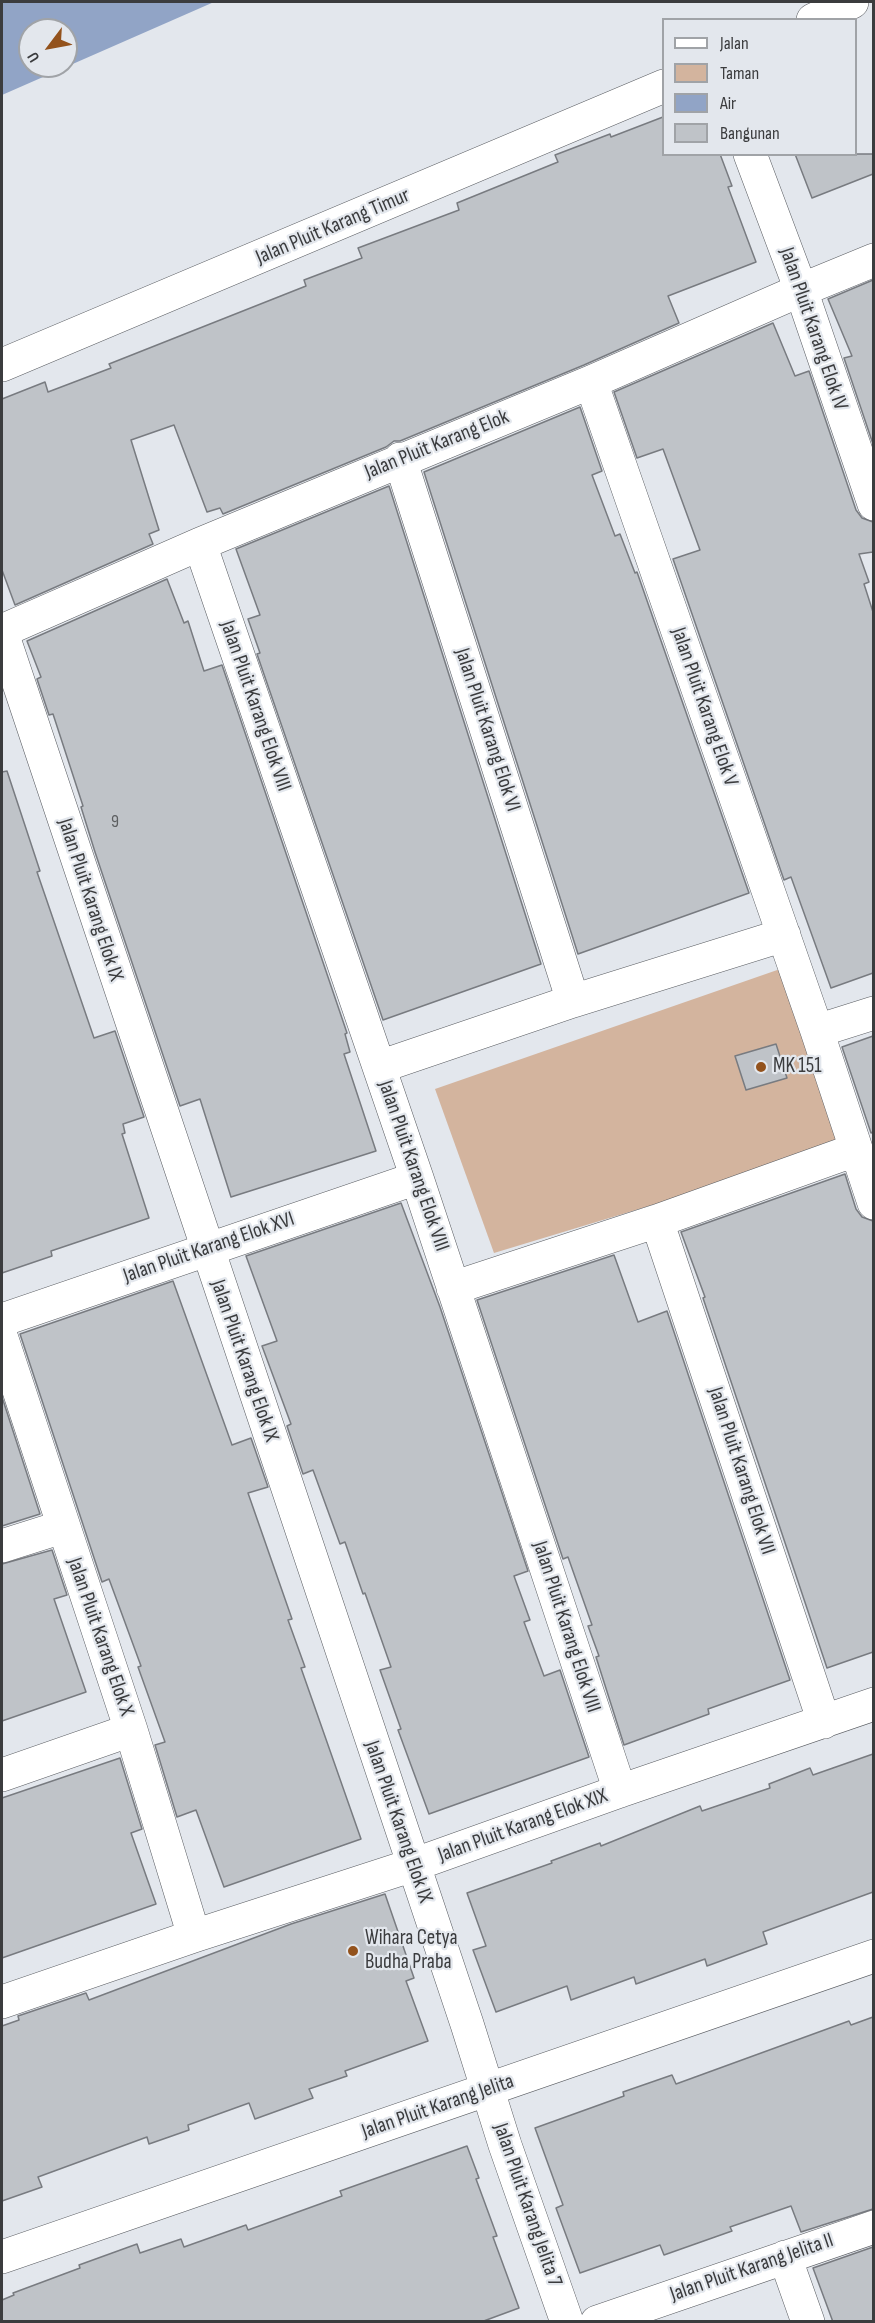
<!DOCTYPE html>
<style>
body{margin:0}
#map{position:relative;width:875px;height:2323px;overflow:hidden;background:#e3e7ed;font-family:"Sofia Sans Condensed",sans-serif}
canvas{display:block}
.frame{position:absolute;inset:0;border:3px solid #3b3c3e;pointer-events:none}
.legend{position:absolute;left:662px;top:18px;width:195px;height:138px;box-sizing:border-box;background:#e3e7ed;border:2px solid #a0a3a7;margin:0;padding:8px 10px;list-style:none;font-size:18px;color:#3b3c3e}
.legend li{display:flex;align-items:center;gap:12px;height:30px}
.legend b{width:30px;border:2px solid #a0a3a7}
.north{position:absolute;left:18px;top:18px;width:60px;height:60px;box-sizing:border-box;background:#e3e7ed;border:2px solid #a0a3a7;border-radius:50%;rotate:238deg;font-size:16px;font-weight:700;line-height:24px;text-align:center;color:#3b3c3e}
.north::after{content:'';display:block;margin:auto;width:21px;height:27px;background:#93521c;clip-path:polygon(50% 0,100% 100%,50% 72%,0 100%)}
</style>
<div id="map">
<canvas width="875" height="2323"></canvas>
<div class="frame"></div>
<ul class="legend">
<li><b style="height:8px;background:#fff"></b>Jalan</li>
<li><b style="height:16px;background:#d3b49e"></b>Taman</li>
<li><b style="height:16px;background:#91a4c6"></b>Air</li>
<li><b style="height:16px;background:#bfc3c8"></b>Bangunan</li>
</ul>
<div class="north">U</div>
</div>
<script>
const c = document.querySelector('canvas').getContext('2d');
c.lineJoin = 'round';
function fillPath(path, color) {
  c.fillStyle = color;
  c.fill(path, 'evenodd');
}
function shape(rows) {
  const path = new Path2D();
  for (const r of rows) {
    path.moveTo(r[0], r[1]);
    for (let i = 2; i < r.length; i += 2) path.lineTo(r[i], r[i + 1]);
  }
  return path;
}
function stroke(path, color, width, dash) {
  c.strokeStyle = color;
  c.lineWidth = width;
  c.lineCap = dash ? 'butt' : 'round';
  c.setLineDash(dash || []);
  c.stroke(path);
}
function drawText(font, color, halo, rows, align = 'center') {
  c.font = font + ' "Sofia Sans Condensed",sans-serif';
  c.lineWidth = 4.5;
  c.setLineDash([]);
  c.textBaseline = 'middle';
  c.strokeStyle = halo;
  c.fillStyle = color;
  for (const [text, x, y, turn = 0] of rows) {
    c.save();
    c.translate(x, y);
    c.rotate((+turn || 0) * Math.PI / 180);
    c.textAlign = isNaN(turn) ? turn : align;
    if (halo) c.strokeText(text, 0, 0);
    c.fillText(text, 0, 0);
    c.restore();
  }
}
fillPath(shape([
 [783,968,847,1146,494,1253,435,1089]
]), '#d3b49e');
fillPath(shape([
 [2,2,214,2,2,95],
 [30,30,66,30,66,66,30,66]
]), '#91a4c6');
const building = shape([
 [663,117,663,154,720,154,732,186,728,187,756,262,668,296,679,323,584,365,400,441,394,441,386,447,223,514,220,508,207,512,174,425,131,440,159,530,149,534,153,544,15,605,2,570,2,399,45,382,48,392,111,368,109,364,306,286,304,280,362,258,358,248,459,210,457,203,558,162,555,155,610,134,611,137,663,117],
 [795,154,873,154,873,174,812,198,795,154],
 [873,280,873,444,844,358,852,356,828,299,873,280],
 [773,323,795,376,809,371,856,510,862,518,873,522,873,552,859,554,869,582,864,584,873,612,873,973,831,988,791,877,784,880,673,559,700,550,663,449,637,458,614,392,773,323],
 [580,407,602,471,592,475,615,536,620,534,635,573,637,572,749,893,578,954,424,472,580,407],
 [389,486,541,964,383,1020,257,654,260,653,248,619,260,615,236,549,389,486],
 [167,579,184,623,188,621,204,671,222,665,347,1033,345,1034,350,1052,344,1054,376,1151,231,1197,200,1099,180,1106,95,852,81,807,83,806,53,714,49,715,37,679,41,677,27,641,167,579],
 [7,771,40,871,37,872,94,1038,115,1031,144,1117,123,1124,125,1133,122,1134,149,1218,51,1251,52,1256,2,1273,2,772,7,771],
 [873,1036,873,1132,871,1133,842,1047,873,1036],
 [776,1044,787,1078,746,1090,735,1056,776,1044],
 [845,1174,856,1209,862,1217,873,1221,873,1652,827,1668,703,1298,705,1297,681,1232,845,1174],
 [401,1203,440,1307,528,1571,514,1576,530,1620,524,1622,544,1676,560,1670,589,1757,429,1814,398,1730,401,1729,380,1670,391,1667,365,1593,363,1594,345,1542,340,1544,313,1470,303,1474,287,1426,291,1424,262,1346,277,1341,246,1256,401,1203],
 [614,1255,638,1322,667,1311,790,1680,708,1709,709,1714,624,1745,596,1657,599,1656,588,1626,592,1625,568,1557,563,1559,477,1300,614,1255],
 [173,1281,232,1445,251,1438,268,1487,248,1493,292,1619,288,1620,305,1667,301,1668,361,1839,224,1887,196,1810,177,1817,155,1745,165,1742,138,1667,141,1666,109,1579,102,1582,20,1334,173,1281],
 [2,1397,40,1514,2,1526,2,1397],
 [52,1550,67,1595,54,1599,86,1692,2,1721,2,1564,52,1550],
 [873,1754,873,1892,763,1932,767,1944,707,1966,705,1959,636,1984,634,1977,571,2000,567,1986,496,2012,473,1950,486,1946,467,1893,552,1863,551,1861,600,1843,601,1846,700,1806,702,1811,770,1788,769,1784,810,1768,813,1775,873,1754],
 [120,1758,142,1829,131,1833,156,1904,2,1958,2,1798,120,1758],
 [385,1894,414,1978,406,1981,428,2041,345,2071,347,2076,309,2089,313,2098,255,2119,249,2103,188,2125,189,2130,149,2144,147,2137,38,2177,42,2187,2,2201,2,2026,19,2020,18,2016,86,1993,89,2000,291,1924,385,1894],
 [873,2017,873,2209,801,2232,791,2206,730,2227,732,2231,664,2255,660,2245,580,2273,556,2208,563,2205,535,2128,624,2096,623,2092,672,2075,676,2084,849,2021,851,2025,873,2017],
 [467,2146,479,2178,476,2179,497,2236,493,2237,519,2308,481,2322,2,2322,2,2300,14,2295,13,2293,80,2268,79,2265,137,2244,140,2253,181,2239,184,2247,246,2225,248,2230,342,2196,340,2191,467,2146],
 [873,2247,873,2322,833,2322,813,2268,873,2247]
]);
fillPath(building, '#bfc3c8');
stroke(building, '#787b80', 1.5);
const minor = shape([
 [813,20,852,2],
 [750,154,801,290,874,504],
 [2,365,664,86],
 [591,382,817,1031,874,1203],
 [400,459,573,1001],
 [200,544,417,1178,620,1791],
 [2,631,200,544,591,382,801,290,874,260],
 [2,633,467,2024,505,2145,567,2322],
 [817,1031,874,1013],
 [379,1067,573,1001,784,935],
 [657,1221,824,1722],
 [453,1288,657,1221,855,1150],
 [2,1320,417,1178],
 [2,1339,131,1730,194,1936],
 [2,1546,62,1527],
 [2,1775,131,1730],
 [2,2002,194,1936,413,1865,620,1791,874,1704],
 [2,2257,874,1956],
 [785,2257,808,2322],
 [597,2322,874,2227]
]);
stroke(minor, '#5a5d62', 34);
stroke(minor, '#fff', 33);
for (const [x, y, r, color] of [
 [761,1067,6,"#93521c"],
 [353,1951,6,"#93521c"]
]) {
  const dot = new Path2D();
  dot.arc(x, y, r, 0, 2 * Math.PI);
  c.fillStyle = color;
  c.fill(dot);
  stroke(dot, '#e3e7ed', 2);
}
drawText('18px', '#5c5e60', null, [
 ["9",115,822]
]);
drawText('21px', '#3b3c3e', '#e3e7ed', [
 ["Jalan Pluit Karang Timur",333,227,-23],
 ["Jalan Pluit Karang Elok IV",813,329,71],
 ["Jalan Pluit Karang Elok",437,445,-22],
 ["Jalan Pluit Karang Elok VIII",255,706,71],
 ["Jalan Pluit Karang Elok V",704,707,71],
 ["Jalan Pluit Karang Elok VI",487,730,72],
 ["Jalan Pluit Karang Elok IX",90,900,72],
 ["Jalan Pluit Karang Elok VIII",413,1166,71],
 ["Jalan Pluit Karang Elok XVI",209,1248,-19],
 ["Jalan Pluit Karang Elok IX",244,1361,71],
 ["Jalan Pluit Karang Elok VII",741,1471,72],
 ["Jalan Pluit Karang Elok VIII",566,1627,72],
 ["Jalan Pluit Karang Elok X",100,1637,71],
 ["Jalan Pluit Karang Elok IX",398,1822,71],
 ["Jalan Pluit Karang Elok XIX",523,1826,-20],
 ["Jalan Pluit Karang Jelita",438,2107,-19],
 ["Jalan Pluit Karang Jelita 7",527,2205,71],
 ["Jalan Pluit Karang Jelita II",752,2268,-19]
]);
drawText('21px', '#3b3c3e', '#e3e7ed', [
 ["MK 151",773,1067],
 ["Wihara Cetya",365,1939],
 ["Budha Praba",365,1963]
], 'left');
</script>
